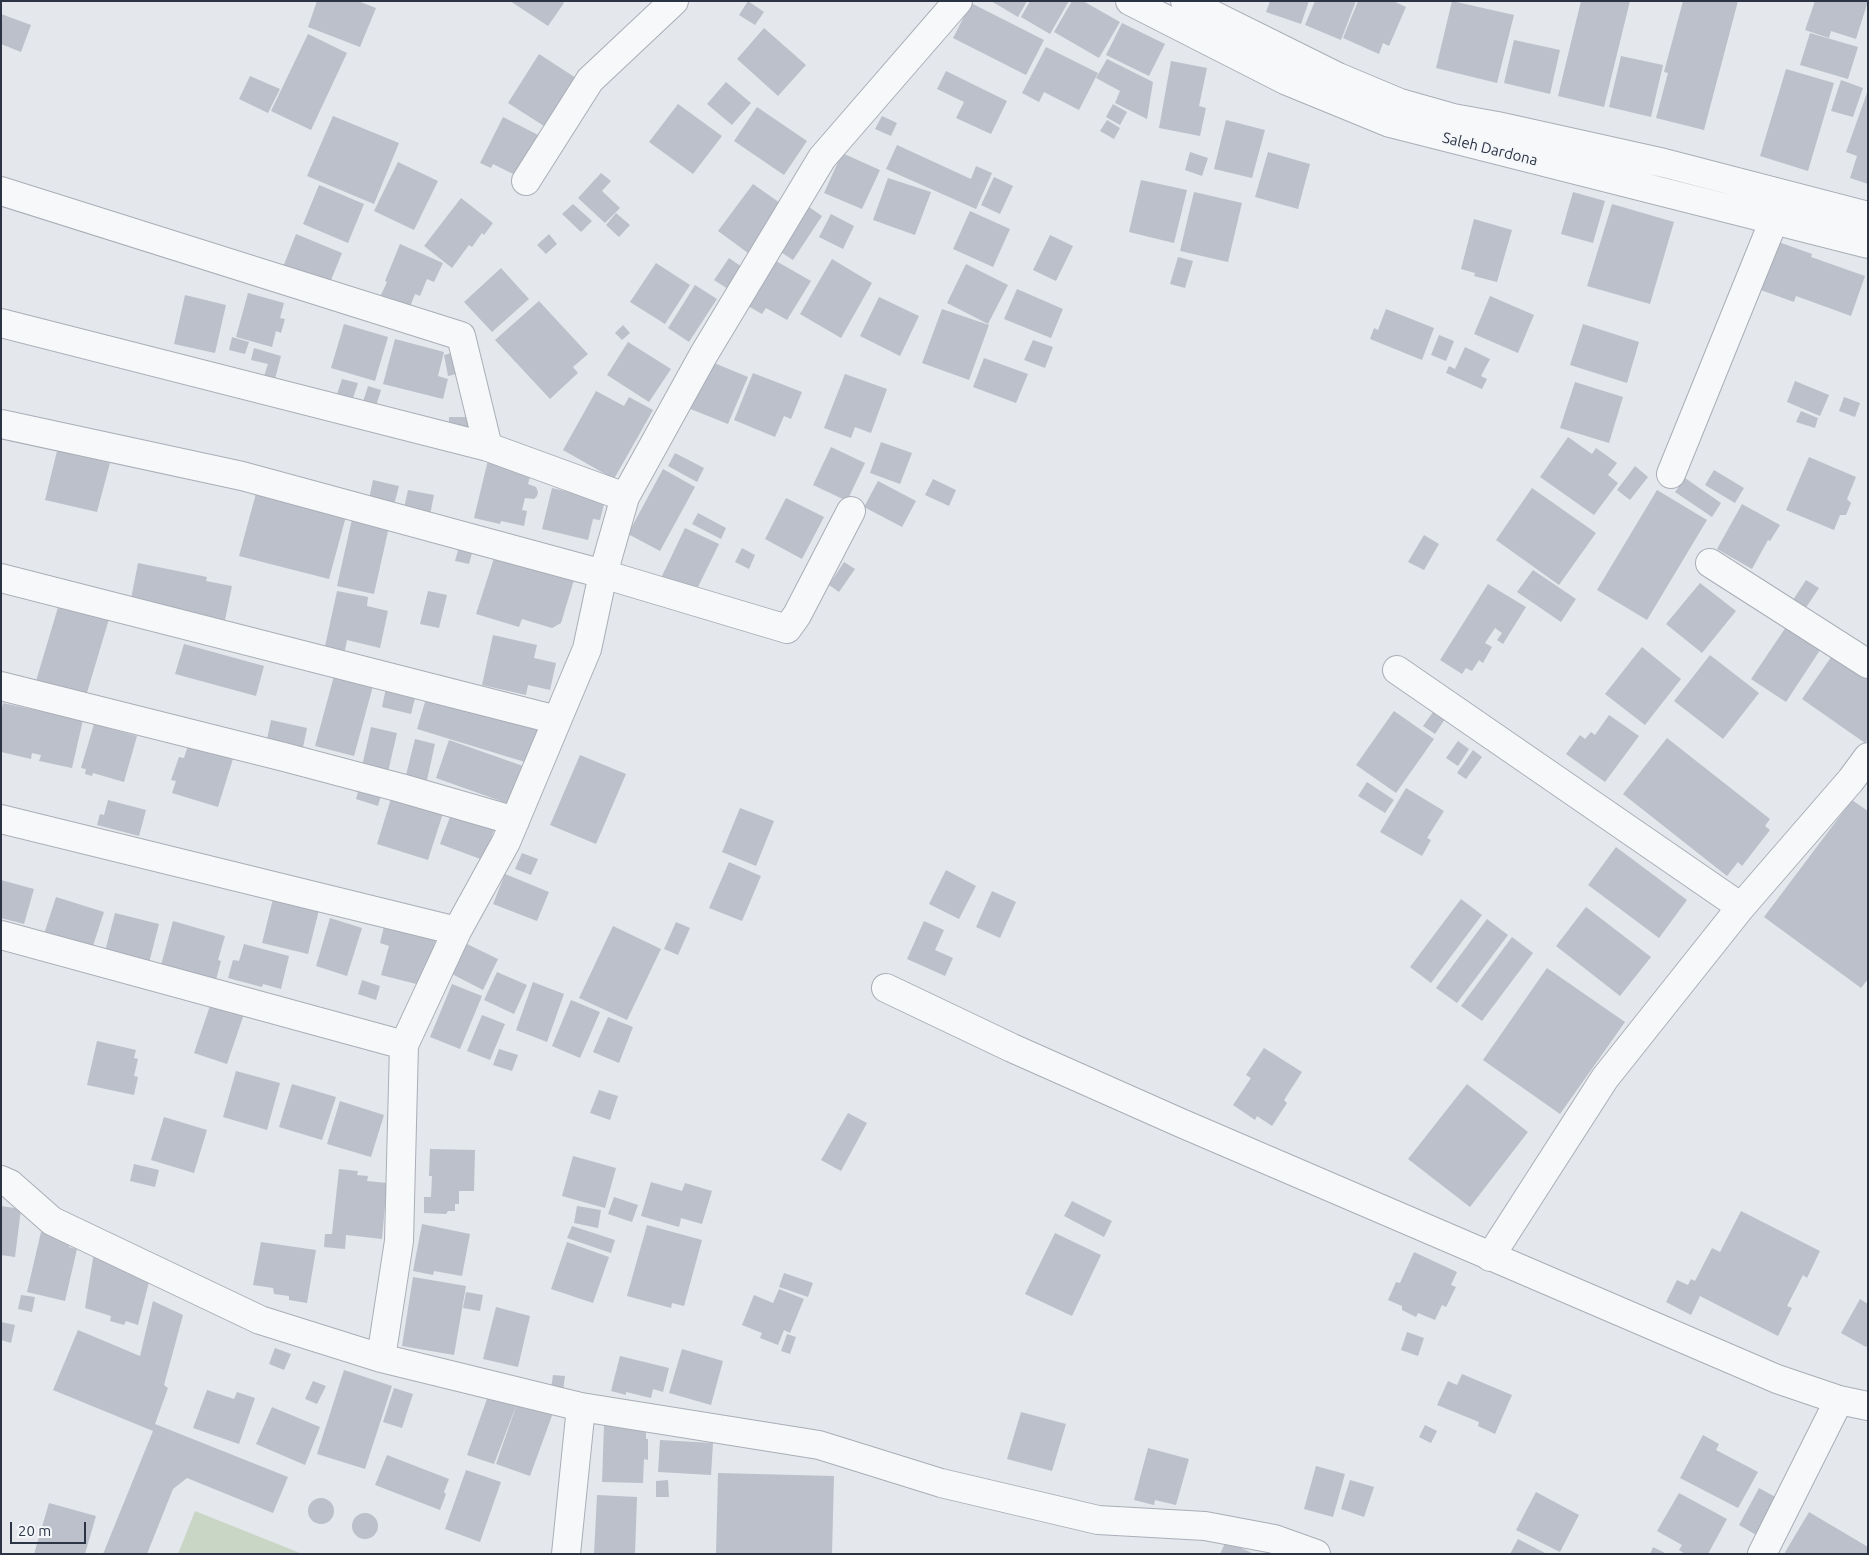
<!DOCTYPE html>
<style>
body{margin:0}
#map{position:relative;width:1869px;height:1555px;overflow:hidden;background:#e4e7ec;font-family:Ubuntu,sans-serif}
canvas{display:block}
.frame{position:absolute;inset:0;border:2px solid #2b3445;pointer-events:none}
.scale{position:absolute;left:10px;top:1522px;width:76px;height:22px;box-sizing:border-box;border:2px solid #2b3445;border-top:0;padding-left:6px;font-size:15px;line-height:18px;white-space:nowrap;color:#2b3445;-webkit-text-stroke:4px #f4f6f9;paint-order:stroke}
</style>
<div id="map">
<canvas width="1869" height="1555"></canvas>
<div class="frame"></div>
<div class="scale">20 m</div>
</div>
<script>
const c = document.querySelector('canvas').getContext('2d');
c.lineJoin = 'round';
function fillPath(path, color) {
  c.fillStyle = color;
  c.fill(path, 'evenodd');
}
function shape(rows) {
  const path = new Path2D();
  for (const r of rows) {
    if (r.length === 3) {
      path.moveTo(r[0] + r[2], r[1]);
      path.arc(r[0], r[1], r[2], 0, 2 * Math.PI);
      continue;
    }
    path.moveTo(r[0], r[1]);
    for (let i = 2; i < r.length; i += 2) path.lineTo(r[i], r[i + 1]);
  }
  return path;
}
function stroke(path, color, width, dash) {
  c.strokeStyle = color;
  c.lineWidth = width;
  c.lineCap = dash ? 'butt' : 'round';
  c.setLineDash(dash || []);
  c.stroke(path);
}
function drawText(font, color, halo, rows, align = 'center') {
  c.font = font + ' Ubuntu,sans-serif';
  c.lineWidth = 4;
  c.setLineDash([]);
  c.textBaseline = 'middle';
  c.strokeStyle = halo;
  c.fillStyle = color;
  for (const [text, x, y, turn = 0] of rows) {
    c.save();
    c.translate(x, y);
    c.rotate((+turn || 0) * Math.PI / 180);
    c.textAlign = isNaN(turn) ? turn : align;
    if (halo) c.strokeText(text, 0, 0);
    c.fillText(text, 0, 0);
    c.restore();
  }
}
fillPath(shape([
 [195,1511,300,1553,178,1554]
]), '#c9d6c5');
fillPath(shape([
 [317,1,358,1,376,8,360,47,308,27],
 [510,1,561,1,564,3,548,26],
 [748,1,764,12,755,25,739,15],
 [991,1,1027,1,1018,17],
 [1030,1,1069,1,1050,34,1021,17],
 [1072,1,1083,1,1120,22,1099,58,1054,32],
 [1270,1,1309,1,1301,24,1266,12],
 [1315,1,1356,1,1341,40,1305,25],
 [1358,1,1393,1,1406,7,1389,46,1383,43,1379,54,1343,38],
 [1452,1,1514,15,1497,83,1436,68],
 [1581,1,1630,1,1604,107,1558,96],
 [1683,1,1738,1,1704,130,1656,118,1668,73,1664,72],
 [1815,1,1868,1,1856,39,1831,31,1829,38,1805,30],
 [971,3,1044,40,1026,75,953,38],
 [1,14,31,25,21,52,1,44],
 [1122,23,1165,44,1149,76,1106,55],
 [764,28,806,65,778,96,737,59],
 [1810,33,1858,47,1848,79,1800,65],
 [308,34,347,53,311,130,271,111],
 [1514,40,1560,50,1550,94,1504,83],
 [1046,47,1098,73,1079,110,1044,92,1039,102,1022,93],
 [539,54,576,78,544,126,508,103],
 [1621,56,1663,65,1651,117,1609,107],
 [1107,59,1153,82,1147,119,1115,103,1120,91,1096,78],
 [1171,61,1207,68,1199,106,1206,108,1200,136,1159,128],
 [1786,69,1834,83,1808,171,1760,156],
 [946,71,1007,101,991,134,956,118,964,102,937,89],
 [250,76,280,89,268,113,239,99],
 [1841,80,1863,88,1853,117,1831,111],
 [726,82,751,103,732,125,707,104],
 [1868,90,1868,184,1850,178,1857,156,1846,152],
 [678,104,722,136,693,174,649,142],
 [1113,104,1127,112,1120,125,1106,117],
 [757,107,807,141,784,175,734,141],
 [333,116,399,143,374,204,307,176],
 [882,116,897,123,891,136,875,129],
 [503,117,542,137,521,178,493,164,491,168,480,163],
 [1107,120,1120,128,1114,139,1100,131],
 [1226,120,1265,130,1252,178,1214,169],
 [897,145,971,179,976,166,992,173,976,209,886,169],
 [1190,152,1208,158,1202,176,1185,170],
 [1268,152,1310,164,1298,209,1255,197],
 [842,153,880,170,862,209,824,193],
 [398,162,438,181,414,230,374,211],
 [601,173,611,181,602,191,620,208,605,223,578,198],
 [994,177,1013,186,1000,214,981,205],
 [888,178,931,192,915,235,873,220],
 [1141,180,1187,190,1174,243,1129,232],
 [753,184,783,205,748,253,718,231],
 [319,185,364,204,348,243,303,224],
 [1194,192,1242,203,1228,262,1180,251],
 [1573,192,1605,201,1593,243,1561,234],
 [461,198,493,223,484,235,482,233,472,247,469,245,452,268,424,246],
 [573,204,592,221,581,232,562,214],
 [1612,204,1674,222,1650,304,1587,286],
 [809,207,822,216,793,260,779,251],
 [970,211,1010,229,993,267,953,249],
 [616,213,630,225,619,237,606,225],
 [831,214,854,226,843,249,819,237],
 [1474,219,1512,230,1497,282,1474,276,1475,273,1461,269],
 [296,234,342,253,329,285,283,267],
 [549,234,557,244,546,254,537,245],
 [1050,235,1073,246,1056,281,1033,270],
 [1773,240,1812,254,1811,257,1865,276,1851,316,1796,296,1794,302,1755,288],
 [400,244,443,263,434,282,427,279,420,296,415,294,409,309,380,297,387,282,385,281],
 [1178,257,1193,261,1185,288,1170,284],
 [729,258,742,267,728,289,714,280],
 [832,259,872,283,841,338,800,314],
 [776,261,811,281,787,320,766,308,762,314,748,306],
 [656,263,690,285,665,324,630,302],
 [966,264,1008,285,988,324,947,303],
 [501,268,529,299,492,332,464,302],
 [695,285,717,299,689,342,668,328],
 [1017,289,1063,309,1051,338,1004,319],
 [248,293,284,303,280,318,285,319,281,333,276,331,272,347,236,337],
 [185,295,226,305,215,353,174,344],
 [1490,296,1534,315,1518,353,1474,334],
 [879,297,919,316,900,356,860,336],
 [539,301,588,354,573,367,578,373,550,399,495,340],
 [942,309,989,325,969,380,922,363],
 [1386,309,1434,328,1422,360,1370,339,1374,328,1378,330],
 [344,324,388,337,375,381,331,368],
 [1583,324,1639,342,1627,383,1570,365],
 [623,325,630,333,622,340,615,333],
 [1439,335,1454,341,1446,361,1431,355],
 [232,337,249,342,245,354,229,350],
 [395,339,444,352,438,376,448,379,443,399,383,384],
 [1033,340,1053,347,1045,368,1024,360],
 [628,342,671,369,649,402,607,375],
 [1465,347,1490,359,1481,376,1487,379,1482,389,1446,373,1449,366,1455,369],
 [254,348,281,356,275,379,264,376,268,364,251,360],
 [455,352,460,373,448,376,444,355],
 [984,358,1028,374,1016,403,973,387],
 [707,360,748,377,728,424,688,408],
 [753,373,802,392,791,419,784,416,775,437,734,420],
 [845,374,887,389,871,433,855,427,851,438,824,428],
 [342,379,358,383,353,398,337,394],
 [1795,381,1829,395,1820,416,1787,402],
 [1575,382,1623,397,1609,443,1560,428],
 [368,386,381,390,375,409,362,405],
 [596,391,624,406,629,397,653,410,614,479,563,450],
 [1844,397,1860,403,1855,417,1839,411],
 [1801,411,1818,418,1815,428,1796,422],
 [449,417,472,417,472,433,449,429],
 [1568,437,1592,454,1596,448,1617,463,1608,475,1618,483,1594,515,1540,477],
 [881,442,912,453,900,484,870,473],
 [831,447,865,463,847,501,813,485],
 [57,451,110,463,97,512,45,500],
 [675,453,704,468,697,482,668,466],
 [1809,457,1856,477,1847,499,1851,503,1846,515,1840,515,1834,530,1786,510],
 [488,460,532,470,528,484,536,487,538,492,537,496,534,499,525,498,522,510,527,511,524,526,501,521,500,524,474,518],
 [1635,466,1648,477,1630,500,1617,490],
 [663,469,695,487,660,551,628,534],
 [1714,470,1744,488,1735,503,1705,485],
 [1685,478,1721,503,1712,517,1675,492],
 [933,479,956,490,949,506,925,495],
 [373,480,399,486,394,505,369,499],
 [878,481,916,501,902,527,864,507],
 [258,486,348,509,329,579,239,556],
 [552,488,605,500,600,520,593,519,588,540,542,529],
 [1532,488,1596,533,1559,585,1496,540],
 [408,490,434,495,430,515,404,508],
 [1657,490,1707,520,1647,620,1597,590],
 [786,498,824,517,802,559,765,539],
 [1742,504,1780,525,1770,541,1768,540,1752,569,1717,549],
 [698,513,726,528,721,539,692,524],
 [352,519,389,527,374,594,337,586],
 [685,528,719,544,698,587,661,578],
 [1424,535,1439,544,1424,570,1408,562],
 [460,543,474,546,469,564,455,561],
 [742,548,755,555,749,569,735,562],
 [495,555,574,580,561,623,552,628,522,619,519,627,476,614],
 [844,562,855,569,839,592,829,585],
 [138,563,207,577,206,581,232,586,225,620,130,604],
 [1533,570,1576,599,1561,622,1517,592],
 [1806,580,1819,588,1803,612,1791,603],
 [1700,583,1736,611,1702,653,1666,624],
 [1488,584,1526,607,1503,644,1497,640,1502,633,1495,628,1485,643,1492,647,1483,663,1479,660,1472,671,1466,668,1462,674,1440,660],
 [337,591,368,597,367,606,388,611,380,648,347,640,344,655,324,651],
 [428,591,447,595,439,628,420,624],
 [59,604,109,619,86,696,36,681],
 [1790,621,1824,644,1786,702,1751,679],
 [493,635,537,645,534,658,556,663,550,690,528,685,526,695,482,685],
 [184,644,264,666,256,696,175,674],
 [1642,647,1681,679,1645,725,1605,694],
 [1836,650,1868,673,1868,739,1865,743,1802,699],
 [1710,655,1759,693,1723,739,1674,701],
 [334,676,373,686,354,756,315,746],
 [386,688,416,694,411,714,382,707],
 [428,692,540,726,528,763,417,729],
 [3,703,83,720,72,768,39,761,41,755,32,753,31,759,1,752,1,713],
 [1394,711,1434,739,1396,793,1356,765],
 [1433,712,1445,719,1435,734,1423,726],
 [1609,715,1639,736,1605,782,1566,754,1580,735,1585,739,1591,732,1595,735],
 [271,720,307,728,302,752,266,744],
 [94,724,137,736,124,782,93,773,92,776,85,774,86,769,81,768],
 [371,727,397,733,388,772,362,766],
 [191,736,236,749,218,807,172,793,176,781,171,780,179,757,184,758],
 [1667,738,1770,819,1765,826,1770,830,1742,866,1738,862,1727,876,1623,794],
 [415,739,435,744,427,780,406,775],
 [449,740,523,766,509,804,436,778],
 [1458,741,1469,749,1458,766,1446,758],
 [1473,750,1482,757,1466,779,1457,773],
 [580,755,626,774,596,844,550,825],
 [1367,782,1394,800,1385,813,1358,796],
 [360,785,382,792,378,806,356,799],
 [1406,788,1444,811,1427,838,1431,840,1422,856,1380,832],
 [394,789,446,804,428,860,377,844],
 [108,800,146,810,139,836,97,825,100,814,104,815],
 [1852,800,1868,811,1868,979,1861,988,1764,917],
 [454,806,497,822,483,860,440,844],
 [740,808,774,821,756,866,722,852],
 [1616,847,1687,900,1659,938,1588,885],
 [522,853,538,859,531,875,515,869],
 [729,862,761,876,742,921,709,908],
 [946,870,976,886,959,919,929,904],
 [505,874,549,892,537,921,493,904],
 [1,880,34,889,24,924,1,918],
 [275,891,321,902,308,954,262,943],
 [992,891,1016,902,1000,938,976,927],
 [56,897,104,912,92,949,44,934],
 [1461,899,1482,915,1431,983,1410,967],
 [1586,907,1651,957,1620,996,1556,946],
 [115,913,159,924,149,963,105,951],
 [330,918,362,928,347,976,316,966],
 [1487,919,1508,935,1457,1003,1436,988],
 [173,921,225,936,218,960,221,961,216,980,161,965],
 [924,921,944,930,935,950,953,958,945,976,907,959],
 [385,922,437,934,424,986,381,975,389,946,380,943],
 [676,922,690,928,678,955,664,949],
 [613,926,661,949,627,1020,579,998],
 [1512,937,1533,953,1482,1021,1461,1006],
 [244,944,289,956,281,989,263,984,262,987,228,978,233,960,239,961],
 [467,944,498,959,483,990,452,974],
 [1547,968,1625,1022,1560,1114,1483,1060],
 [497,972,527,985,514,1014,484,1000],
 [362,980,380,986,376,1000,358,994],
 [533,982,564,994,547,1042,516,1030],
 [452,984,482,996,460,1049,430,1037],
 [212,1000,245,1011,227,1064,194,1053],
 [571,1000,600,1012,580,1058,552,1046],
 [482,1015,505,1024,490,1060,467,1051],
 [608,1017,633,1027,619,1063,593,1052],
 [97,1041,136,1050,134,1058,138,1059,134,1076,138,1077,134,1095,87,1085],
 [1264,1048,1302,1072,1284,1100,1287,1103,1272,1126,1257,1116,1255,1120,1233,1105,1251,1078,1246,1075],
 [499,1049,518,1055,512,1071,493,1065],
 [236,1071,280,1083,267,1130,223,1117],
 [292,1084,336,1097,322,1140,279,1127],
 [1467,1084,1528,1132,1470,1207,1408,1159],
 [599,1090,618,1096,610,1120,590,1113],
 [340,1101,384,1115,371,1157,327,1144],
 [848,1113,867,1123,841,1171,821,1160],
 [164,1117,207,1130,194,1173,151,1160],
 [430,1149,475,1150,474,1191,459,1191,459,1204,455,1204,455,1211,448,1211,446,1214,424,1213,424,1197,431,1197,432,1176,429,1176],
 [573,1156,616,1168,605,1208,562,1196],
 [134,1164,159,1170,155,1187,130,1181],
 [339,1169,358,1171,357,1175,368,1176,367,1181,387,1183,382,1239,346,1235,345,1249,324,1247,325,1234,332,1234],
 [651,1182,682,1191,685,1183,712,1191,702,1224,681,1218,679,1227,641,1216],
 [614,1197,638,1205,632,1222,608,1214],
 [1072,1201,1112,1221,1104,1237,1064,1216],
 [1,1206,21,1209,15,1257,1,1255],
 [577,1206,601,1210,598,1228,574,1223],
 [1741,1211,1820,1251,1807,1278,1803,1275,1787,1306,1792,1308,1778,1336,1700,1296,1691,1315,1666,1302,1677,1280,1688,1285,1691,1279,1695,1281,1712,1248,1720,1252],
 [422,1224,470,1234,462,1276,434,1271,433,1275,413,1271],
 [647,1225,702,1240,684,1306,672,1303,671,1308,627,1296],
 [572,1226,615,1240,611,1253,567,1238],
 [41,1232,71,1239,69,1247,77,1249,65,1301,27,1292],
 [1055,1233,1101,1255,1072,1316,1025,1294],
 [261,1242,316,1250,307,1303,289,1300,289,1296,274,1294,273,1288,253,1285],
 [567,1242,609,1257,593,1303,551,1289],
 [94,1252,150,1278,138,1325,126,1321,124,1325,110,1321,111,1316,85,1308],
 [1414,1252,1457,1272,1451,1285,1456,1287,1446,1307,1442,1305,1435,1320,1418,1313,1416,1317,1402,1310,1402,1306,1388,1300,1396,1282,1400,1283],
 [784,1273,813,1283,808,1297,779,1287],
 [413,1277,466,1286,454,1355,402,1346],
 [779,1289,804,1299,790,1333,784,1330,778,1345,760,1338,762,1333,742,1325,754,1295,773,1303],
 [466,1292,483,1295,480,1311,463,1308],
 [21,1295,35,1297,32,1312,18,1309],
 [1860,1299,1868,1304,1868,1344,1866,1347,1841,1333],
 [153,1301,183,1315,164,1385,168,1388,155,1424,288,1477,273,1513,187,1478,173,1489,147,1554,103,1554,153,1431,53,1390,78,1330,140,1356],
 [496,1307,530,1316,518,1367,483,1359],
 [1,1322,15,1325,11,1343,1,1340],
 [1407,1332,1424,1338,1418,1356,1401,1350],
 [787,1334,796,1337,790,1354,781,1351],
 [275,1348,291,1354,284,1370,269,1364],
 [682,1349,723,1361,711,1405,669,1393],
 [620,1356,669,1368,663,1392,653,1389,651,1398,626,1392,626,1395,611,1391],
 [344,1370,392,1386,365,1469,317,1454],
 [1462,1374,1512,1395,1495,1434,1478,1426,1479,1422,1437,1405,1448,1381,1457,1385],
 [553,1375,565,1376,563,1391,551,1389],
 [313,1381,326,1386,317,1404,305,1399],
 [394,1388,413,1394,402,1428,383,1422],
 [207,1390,234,1399,237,1392,255,1398,239,1444,193,1428],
 [488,1396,516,1406,494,1464,467,1455],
 [518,1401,553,1413,530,1476,496,1464],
 [272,1407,320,1427,305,1465,256,1444],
 [1021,1412,1066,1424,1052,1471,1007,1459],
 [604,1425,646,1426,646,1439,648,1439,648,1460,644,1459,643,1483,602,1482],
 [1425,1425,1437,1431,1431,1443,1419,1437],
 [1703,1435,1719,1444,1716,1450,1758,1472,1738,1508,1680,1478],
 [660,1440,713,1443,711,1475,658,1472],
 [1148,1448,1189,1459,1176,1505,1155,1500,1154,1505,1134,1500],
 [387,1455,449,1479,444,1492,446,1494,440,1510,375,1485],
 [1316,1466,1345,1474,1333,1517,1304,1509],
 [466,1470,501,1482,480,1542,445,1529],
 [718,1473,834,1476,832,1554,716,1554],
 [668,1480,669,1497,656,1497,656,1481],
 [1350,1480,1374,1487,1364,1517,1341,1509],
 [1759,1488,1779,1499,1758,1536,1739,1525],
 [1536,1492,1579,1515,1560,1552,1516,1530],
 [1679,1493,1727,1519,1708,1554,1685,1554,1679,1550,1682,1545,1657,1531],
 [597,1495,637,1497,635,1554,594,1554],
 [321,1511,13],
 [49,1503,96,1516,85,1554,34,1554],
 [1809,1512,1868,1547,1868,1554,1784,1554],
 [365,1526,13],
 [1518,1539,1547,1554,1510,1554],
 [1226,1541,1254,1554,1220,1554],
 [1653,1547,1667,1554,1650,1554]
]), '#bbc0ca');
const minor = shape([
 [1130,1,1285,80,1390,123,1868,244],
 [1185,1,1338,77,1400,103,1453,118,1497,126,1664,163,1868,216],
 [526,181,590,80,674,1],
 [1,191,461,336,488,447,625,497],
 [1,323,488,447],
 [1,424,242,476,603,574,787,629,797,615,851,511],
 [1671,474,1774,220],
 [1710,563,1868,664],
 [1,578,557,720],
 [1397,670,1741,907],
 [1,686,284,757,401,788,515,821],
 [1,819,457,931],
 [1,935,404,1045],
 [886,988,1012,1048,1181,1123,1777,1379,1839,1400,1868,1406],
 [1,1180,10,1184,52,1221,260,1320,381,1358,581,1407,819,1445,941,1483,1098,1520,1205,1526,1274,1539,1316,1554],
 [1490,1257,1605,1078,1741,907,1851,780,1868,757],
 [381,1358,399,1241,404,1045,457,931,506,842,587,649,603,574,625,497,704,354,822,158,958,1],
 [566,1554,581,1407],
 [1762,1554,1839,1400]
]);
stroke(minor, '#a9aeb7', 30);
stroke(minor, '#f7f8fa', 28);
drawText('15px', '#2b3445', '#f4f6f9', [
 ["Saleh Dardona",1490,149,14]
]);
</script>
